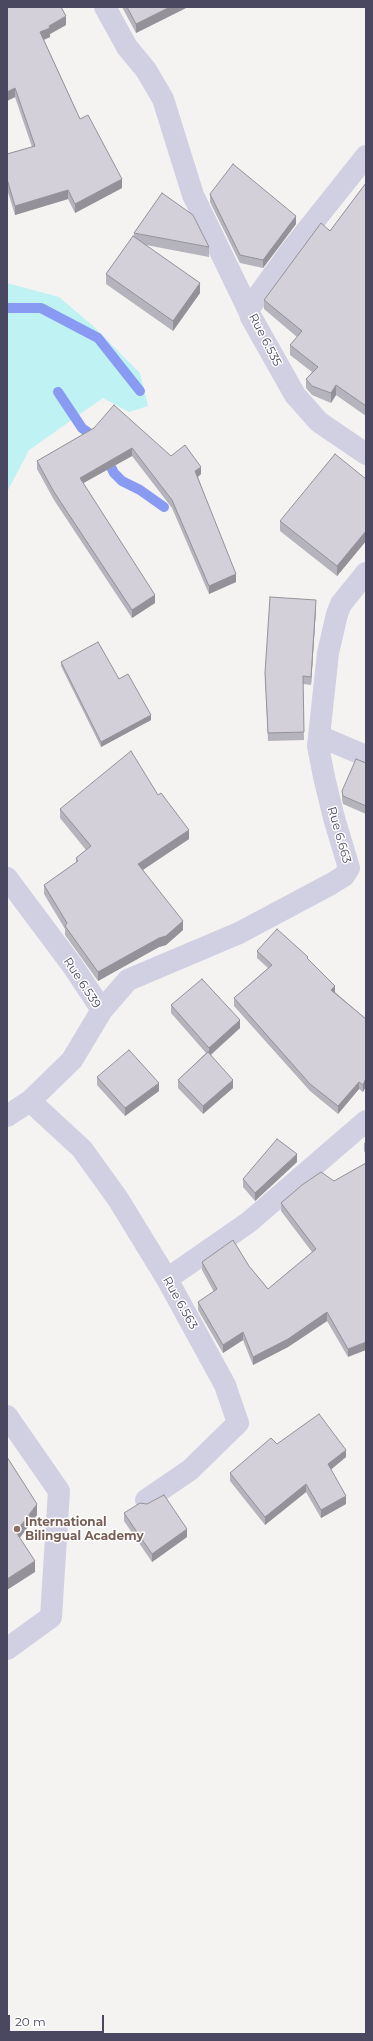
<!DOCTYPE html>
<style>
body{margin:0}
#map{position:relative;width:373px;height:2041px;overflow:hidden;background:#f4f3f1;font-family:Montserrat,sans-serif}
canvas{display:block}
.frame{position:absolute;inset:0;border:8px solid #4a4760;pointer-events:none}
.scale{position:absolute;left:8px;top:2015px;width:96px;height:18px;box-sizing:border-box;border:2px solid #4a4760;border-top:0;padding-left:5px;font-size:12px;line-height:14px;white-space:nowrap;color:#4a4760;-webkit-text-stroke:3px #fff;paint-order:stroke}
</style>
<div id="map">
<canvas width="373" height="2041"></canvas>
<div class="frame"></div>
<div class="scale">20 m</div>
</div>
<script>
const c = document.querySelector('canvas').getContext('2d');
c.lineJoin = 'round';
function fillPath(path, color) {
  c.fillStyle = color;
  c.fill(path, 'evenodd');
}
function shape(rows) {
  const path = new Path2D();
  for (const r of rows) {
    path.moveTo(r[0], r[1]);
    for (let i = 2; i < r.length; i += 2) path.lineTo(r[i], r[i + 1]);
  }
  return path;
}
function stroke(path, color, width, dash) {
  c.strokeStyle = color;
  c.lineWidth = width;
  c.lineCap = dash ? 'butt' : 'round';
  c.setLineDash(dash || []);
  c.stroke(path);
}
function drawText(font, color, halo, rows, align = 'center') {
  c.font = font + ' Montserrat,sans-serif';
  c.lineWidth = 3;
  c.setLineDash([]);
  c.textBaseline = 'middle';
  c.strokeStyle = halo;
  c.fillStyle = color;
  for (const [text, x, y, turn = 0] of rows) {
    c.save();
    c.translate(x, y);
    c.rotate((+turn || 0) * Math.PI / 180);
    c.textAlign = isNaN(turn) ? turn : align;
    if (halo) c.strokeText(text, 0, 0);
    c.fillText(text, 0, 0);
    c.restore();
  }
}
fillPath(shape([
 [7,283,59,297,93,326,140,373,148,406,129,412,103,398,29,450,7,492]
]), '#bef2f3');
stroke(shape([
 [7,308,41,308,98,338,140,391],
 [58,392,82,428,97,439],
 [105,455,114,473,122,481,140,490,164,507]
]), '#889af2', 10);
stroke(shape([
 [105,7,127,47,146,70,163,99,193,195,249,311],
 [366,156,292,249,250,307,249,311,251,317,295,395,319,422,366,454],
 [319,736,366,756],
 [7,878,72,965,102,1010,72,1060,30,1101,7,1116],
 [102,1010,128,980,239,933,331,884,344,876,349,868,334,818,324,777,318,746,328,653,337,614,341,604,366,573],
 [30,1101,82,1149,118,1199,167,1279,225,1385,238,1423,190,1470,146,1500],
 [167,1279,249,1222,366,1121],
 [7,1416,59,1491,51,1617,7,1649]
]), '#d1cfe2', 22);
fillPath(shape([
 [7,7,66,25,50,34,50,37,44,40,80,119,122,188,75,213,68,199,15,215,7,189,7,154,32,147,15,97,7,101],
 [122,7,188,7,136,33],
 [366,183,366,416,336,395,331,403,312,395,306,388,306,379,312,372,290,355,290,345,297,337,264,309,264,300,330,231],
 [210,194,296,224,263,268,240,263,210,202],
 [134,233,209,247,209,257,146,245,200,293,173,331,106,284,106,274,134,236],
 [94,428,171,456,201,474,198,477,236,582,209,594,172,508,132,456,83,483,155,603,132,618,54,500,37,469,37,461],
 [366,479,366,541,337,576,280,531,280,521],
 [316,608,311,685,303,684,304,740,268,741,265,673],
 [61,662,119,679,151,720,101,747,61,666],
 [366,763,366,814,343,804,342,799,342,791],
 [158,795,189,839,143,870,183,930,166,945,159,947,98,981,65,935,65,929,44,894,44,885,76,863,76,858,86,850,60,818,60,809],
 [257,951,308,959,335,992,366,1019,366,1086,363,1092,359,1089,338,1114,310,1091,234,1006,234,998,268,968,257,958],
 [171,1005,240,1028,211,1055,233,1088,203,1114,178,1088,178,1080,206,1053,171,1013],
 [97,1077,159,1091,125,1116,97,1085],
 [366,1142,366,1154,364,1151,364,1143],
 [297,1162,255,1201,243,1187,243,1179],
 [366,1163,348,1357,327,1321,288,1347,253,1365,243,1340,223,1353,198,1310,198,1302,214,1292,202,1270,202,1262,249,1266,268,1289,312,1252,281,1211,281,1203,334,1181],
 [277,1444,346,1457,331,1469,346,1504,321,1518,306,1492,265,1525,230,1481,230,1473],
 [147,1504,187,1537,152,1562,124,1521,124,1513]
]), '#b5b3bb');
fillPath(shape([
 [170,7,188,7,136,33,136,24],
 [66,16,66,25,50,34,50,37,40,41,40,32,49,26],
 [15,88,15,97,7,101,7,92],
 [122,179,122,188,75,213,75,204],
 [68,190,68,199,15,215,15,206],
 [296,216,296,224,263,268,263,260],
 [200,283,200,293,173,331,173,321],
 [336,385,336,395,331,403,331,393],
 [132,448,132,456,80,485,80,478],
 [201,467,201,474,195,479,195,471],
 [366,531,366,541,337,576,337,566],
 [236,574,236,582,209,594,209,586],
 [155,595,155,603,132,618,132,610],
 [316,600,316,608,311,685,311,677],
 [151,715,151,720,101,747,101,742],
 [189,830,189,839,138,873,138,864],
 [183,921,183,930,166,945,159,947,98,981,98,972],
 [335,986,335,994,331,990],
 [240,1020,240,1028,209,1056,209,1048],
 [366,1078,366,1086,363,1092,363,1085],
 [233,1080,233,1088,203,1114,203,1106],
 [359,1082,359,1089,338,1114,338,1106],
 [159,1083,159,1091,125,1116,125,1108],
 [297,1154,297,1162,255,1201,255,1193],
 [327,1312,327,1321,288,1347,253,1365,253,1357],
 [243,1332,243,1340,223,1353,223,1345],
 [366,1342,366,1350,348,1357,348,1349],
 [346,1450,346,1457,328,1472,328,1464],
 [306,1484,306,1492,265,1525,265,1517],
 [346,1496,346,1504,321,1518,321,1510],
 [37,1504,37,1515,16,1543,16,1532],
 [187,1529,187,1537,152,1562,152,1554],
 [35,1561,35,1572,7,1590,7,1579]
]), '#949298');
const building = shape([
 [7,7,61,7,66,16,49,26,50,28,40,32,80,119,88,115,122,179,75,204,68,190,15,206,7,179,7,154,35,146,15,88,7,92,7,7],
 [127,7,170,7,136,24,127,7],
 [233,164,296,216,263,260,240,255,210,194,233,164],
 [366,183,366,406,336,385,331,393,312,386,306,379,318,367,290,345,302,331,264,300,321,223,330,231,366,183],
 [162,193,193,215,209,247,134,233,162,193],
 [133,236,200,283,173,321,106,274,133,236],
 [114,405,171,456,185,445,201,467,195,471,236,574,209,586,172,500,132,448,80,478,155,595,132,610,54,492,37,461,94,428,114,405],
 [335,454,366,479,366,531,337,566,280,521,335,454],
 [270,597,316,600,311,677,303,676,304,732,268,733,265,673,270,597],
 [98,642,119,679,128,674,151,715,101,742,61,662,98,642],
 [131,751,158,795,161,793,189,830,138,864,183,921,166,936,159,938,98,972,65,926,67,923,44,885,78,861,76,858,91,846,60,809,131,751],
 [356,759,366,763,366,806,343,796,342,791,356,759],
 [277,929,308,957,307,958,335,986,331,990,366,1019,366,1078,363,1085,359,1082,338,1106,310,1084,234,998,272,965,257,951,277,929],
 [202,979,240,1020,209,1048,171,1005,202,979],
 [129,1050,159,1083,125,1108,97,1077,129,1050],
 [208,1052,233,1080,203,1106,178,1080,208,1052],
 [277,1139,297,1154,255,1193,243,1179,277,1139],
 [366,1163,366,1342,348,1349,327,1312,288,1339,253,1357,243,1332,223,1345,198,1302,217,1289,202,1262,233,1240,249,1266,268,1289,316,1249,281,1203,302,1185,321,1172,334,1181,366,1163],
 [319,1414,346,1450,328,1464,346,1496,321,1510,306,1484,265,1517,230,1473,271,1438,277,1444,319,1414],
 [7,1457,37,1504,16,1532,35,1561,7,1579,7,1457],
 [164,1495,187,1529,152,1554,124,1513,140,1503,147,1504,164,1495]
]);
fillPath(building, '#d3d0d9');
stroke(building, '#949298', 1);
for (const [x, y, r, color] of [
 [17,1529,4,"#8d6e63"]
]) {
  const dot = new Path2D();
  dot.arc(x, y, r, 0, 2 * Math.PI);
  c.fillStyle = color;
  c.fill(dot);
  stroke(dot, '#fff', 1.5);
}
drawText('12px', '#4a4760', '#fff', [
 ["Rue 6.535",265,340,63],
 ["Rue 6.663",339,835,74],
 ["Rue 6.539",82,983,57],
 ["Rue 6.563",180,1303,61]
]);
drawText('bold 12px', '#785e54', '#fff', [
 ["International",25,1522],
 ["Bilingual Academy",25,1536]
], 'left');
</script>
